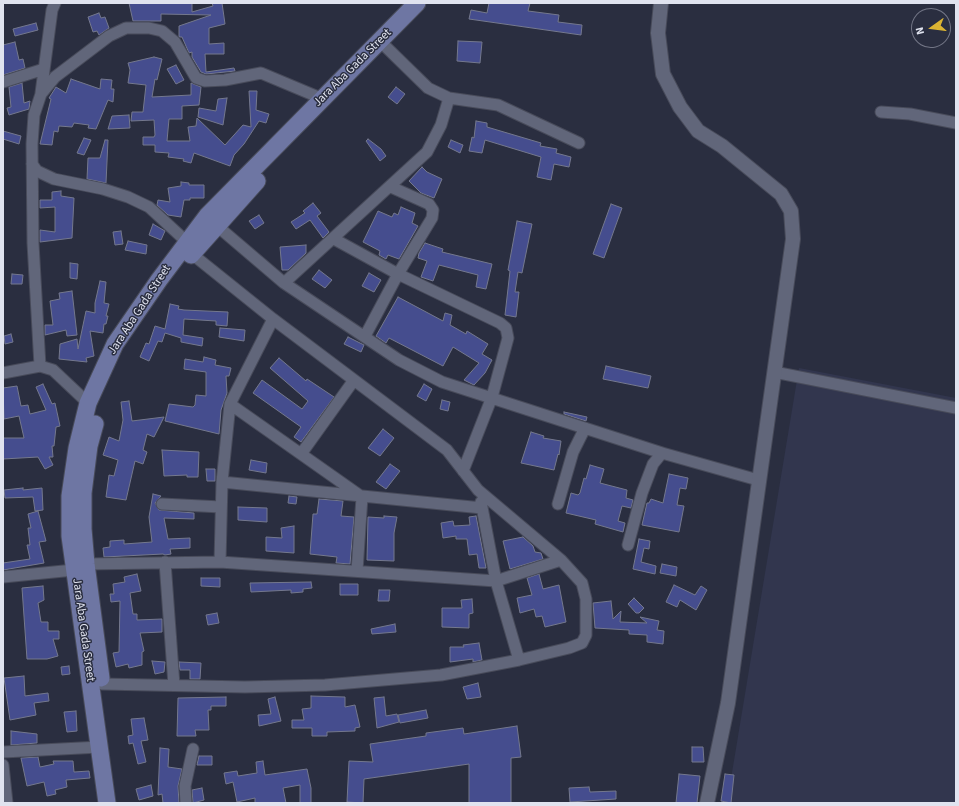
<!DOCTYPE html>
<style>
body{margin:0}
#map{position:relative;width:959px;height:806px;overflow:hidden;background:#2a2e40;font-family:"Source Sans 3",sans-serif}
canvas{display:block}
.frame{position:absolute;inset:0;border:4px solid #e0e3ef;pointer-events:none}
.north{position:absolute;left:911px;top:8px;width:40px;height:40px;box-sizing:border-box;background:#2a2e40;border:1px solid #737686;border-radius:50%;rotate:256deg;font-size:11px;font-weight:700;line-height:16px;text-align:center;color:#e0e3ef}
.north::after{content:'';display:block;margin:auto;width:14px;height:18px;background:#dab333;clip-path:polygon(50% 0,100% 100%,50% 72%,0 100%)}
</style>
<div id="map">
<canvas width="959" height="806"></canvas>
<div class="frame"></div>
<div class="north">N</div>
</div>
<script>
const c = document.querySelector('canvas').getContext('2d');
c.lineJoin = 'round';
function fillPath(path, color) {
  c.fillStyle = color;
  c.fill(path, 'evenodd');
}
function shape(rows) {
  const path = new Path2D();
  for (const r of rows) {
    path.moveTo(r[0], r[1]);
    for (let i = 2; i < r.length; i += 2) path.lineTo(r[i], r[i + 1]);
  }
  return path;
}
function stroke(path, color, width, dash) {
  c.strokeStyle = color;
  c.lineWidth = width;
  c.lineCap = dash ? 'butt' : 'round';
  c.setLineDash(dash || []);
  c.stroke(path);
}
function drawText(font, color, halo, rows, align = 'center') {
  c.font = font + ' "Source Sans 3",sans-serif';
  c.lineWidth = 3;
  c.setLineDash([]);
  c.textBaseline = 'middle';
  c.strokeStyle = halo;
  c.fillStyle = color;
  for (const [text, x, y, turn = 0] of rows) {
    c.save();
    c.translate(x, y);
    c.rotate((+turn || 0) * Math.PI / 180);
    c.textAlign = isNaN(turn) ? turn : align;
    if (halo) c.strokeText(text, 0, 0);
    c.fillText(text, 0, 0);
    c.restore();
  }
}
fillPath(shape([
 [799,368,956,398,956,803,727,803]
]), '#32364e');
const building = shape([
 [129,3,192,3,192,12,213,6,212,3,222,3,225,24,209,28,209,44,224,43,224,54,205,54,206,72,234,68,235,71,206,74,201,72,192,57,192,52,189,53,182,37,179,37,179,26,211,15,161,14,161,21,133,21,129,3],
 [489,3,530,3,528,11,559,15,558,22,582,25,581,35,469,19,471,10,487,13,489,3],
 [99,13,101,18,105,17,109,28,99,35,97,31,93,32,88,17,99,13],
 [36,23,38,30,15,36,13,29,36,23],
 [458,41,482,42,480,63,457,61,458,41],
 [15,42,19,60,23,59,25,68,3,75,3,45,15,42],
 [154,57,162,59,157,80,155,79,152,97,191,95,191,83,201,87,199,105,182,106,182,119,169,119,167,141,190,141,188,127,196,126,197,118,225,145,243,125,251,127,249,91,257,91,256,110,269,114,266,123,259,121,244,144,234,155,230,166,194,153,191,163,183,161,184,159,168,157,169,153,155,152,155,145,143,145,143,137,154,137,155,135,154,120,131,121,132,112,143,112,146,85,128,83,130,70,128,63,154,57],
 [176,65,184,80,176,84,167,69,176,65],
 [71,79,100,89,101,79,112,80,111,89,114,89,113,102,108,100,96,129,88,128,89,125,74,123,72,127,59,126,58,132,54,131,52,145,40,144,51,99,49,98,56,87,66,93,71,79],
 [22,83,24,103,30,101,29,109,9,115,7,108,11,107,9,87,22,83],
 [396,87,405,94,397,104,388,97,396,87],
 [227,98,223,125,198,117,199,108,216,111,218,99,227,98],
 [129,115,130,128,108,129,112,116,129,115],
 [476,121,487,123,487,127,541,143,540,146,557,149,556,153,571,157,569,167,554,164,551,180,537,177,541,157,485,140,482,153,469,151,472,137,474,138,476,121],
 [3,131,21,136,19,144,3,139,3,131],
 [84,138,91,140,84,155,77,153,84,138],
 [368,139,381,149,386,156,380,161,366,141,368,139],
 [105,140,108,140,106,183,87,179,88,158,100,158,105,140],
 [451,140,463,145,460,153,448,147,451,140],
 [422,167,427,172,442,179,434,198,421,193,409,181,422,167],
 [181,182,189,183,189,185,204,185,204,198,190,198,190,200,184,200,181,217,168,215,157,205,158,200,170,202,168,188,181,186,181,182],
 [61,191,61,196,74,198,72,238,40,242,40,230,55,232,55,207,40,208,40,200,52,200,52,192,61,191],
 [313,203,321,213,317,216,329,232,323,238,310,220,296,229,291,222,305,213,303,211,313,203],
 [611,204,622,208,604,258,593,254,611,204],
 [401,207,415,213,412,223,418,226,399,259,388,255,386,259,379,255,380,251,363,242,378,211,392,217,394,213,398,215,401,207],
 [259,215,264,223,255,229,249,221,259,215],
 [517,221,532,224,522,273,518,272,515,292,519,292,516,317,505,315,510,271,508,270,517,221],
 [153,224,165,231,161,240,149,235,153,224],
 [121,231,123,244,115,245,113,232,121,231],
 [128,241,147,245,146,254,125,250,128,241],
 [425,243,443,249,442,252,492,264,486,289,476,287,478,275,439,265,433,281,421,277,427,261,418,258,419,253,425,243],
 [306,245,306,253,288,270,282,270,280,247,306,245],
 [70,263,78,264,77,279,70,278,70,263],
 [319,270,332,280,325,288,312,279,319,270],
 [369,273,381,280,374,292,362,286,369,273],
 [12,274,23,275,22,284,11,284,12,274],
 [100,281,106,282,104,303,109,304,106,316,108,316,106,324,104,324,103,333,90,331,94,356,86,358,87,362,59,359,60,344,77,339,78,349,86,311,95,313,95,303,100,281],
 [72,291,77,335,67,336,66,330,45,335,45,325,53,325,50,301,60,299,59,293,72,291],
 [398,297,443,321,445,313,452,315,450,325,466,334,467,331,488,344,482,354,492,360,485,373,474,385,464,380,479,363,453,347,443,366,389,338,386,343,376,336,398,297],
 [170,304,179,306,178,309,184,310,228,312,227,326,216,325,216,321,184,319,183,335,203,338,202,346,181,342,181,338,165,333,162,342,158,341,149,361,140,357,146,343,149,344,155,326,165,329,170,304],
 [220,328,245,330,244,341,219,337,220,328],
 [11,334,13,342,5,344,4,336,11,334],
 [348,337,364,345,361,352,344,344,348,337],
 [204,357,216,360,215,365,231,368,229,376,226,376,227,393,221,410,219,434,165,421,169,404,193,407,195,405,196,395,206,396,206,372,184,369,185,359,203,362,204,357],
 [279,358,306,381,307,379,334,397,301,442,294,437,301,427,253,393,262,380,302,409,308,401,270,368,279,358],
 [606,366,651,376,648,388,603,379,606,366],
 [43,384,52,404,55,403,60,426,56,427,54,446,52,446,53,457,49,457,53,465,45,469,38,457,3,459,3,438,24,438,19,416,4,419,3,388,17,386,21,406,28,405,30,414,46,410,36,387,43,384],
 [424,384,432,389,426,401,417,396,424,384],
 [442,400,450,402,448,411,440,409,442,400],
 [129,401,132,421,164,417,154,437,147,434,143,450,147,452,143,464,135,461,126,500,106,497,109,475,114,476,118,460,103,455,109,437,119,441,123,420,121,402,129,401],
 [564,412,587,417,586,421,564,414,564,412],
 [383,429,394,438,380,456,368,448,383,429],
 [531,432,544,436,543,438,561,441,559,455,558,454,554,470,521,463,531,432],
 [162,450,199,452,198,477,187,477,187,475,164,476,162,450],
 [251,460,267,463,266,473,249,470,251,460],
 [390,464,400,471,386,489,376,482,390,464],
 [590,465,604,469,600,483,627,490,626,498,633,500,631,508,622,506,618,521,625,523,623,532,595,524,596,520,566,513,571,493,578,495,580,493,584,478,586,479,590,465],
 [206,469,215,469,215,481,207,481,206,469],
 [669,474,688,478,686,489,680,488,677,505,684,506,679,532,642,525,647,503,649,503,651,499,663,503,669,474],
 [23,488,23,490,42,488,43,510,35,511,33,497,5,498,4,490,23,488],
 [153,494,161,496,155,503,159,510,194,513,194,519,164,518,168,539,190,538,190,548,170,549,171,554,165,555,163,554,104,557,103,548,110,547,110,541,124,540,124,544,152,542,149,517,153,494],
 [289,496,297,497,296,504,288,503,289,496],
 [319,499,343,501,341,516,354,517,350,564,336,563,337,557,310,554,313,514,317,514,319,499],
 [238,507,267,508,267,522,238,520,238,507],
 [38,511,46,541,39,542,44,563,3,570,3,563,30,559,27,545,30,545,28,528,31,528,28,514,38,511],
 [384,516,397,517,394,533,394,561,367,560,368,517,384,518,384,516],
 [476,516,486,568,479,568,477,554,469,555,467,539,456,539,456,536,443,538,441,523,453,521,454,526,470,525,469,517,476,516],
 [294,526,294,553,266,551,266,537,282,538,281,528,294,526],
 [523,537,533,546,535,552,541,553,543,559,510,569,503,541,523,537],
 [639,539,650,541,649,549,644,548,641,562,656,566,655,574,633,569,639,539],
 [662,564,677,567,676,576,660,573,662,564],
 [137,574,141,591,130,593,133,614,137,614,137,620,162,619,162,632,140,633,144,651,142,652,142,665,129,668,128,664,116,667,113,653,119,652,120,601,111,602,110,594,114,594,113,584,125,582,124,577,137,574],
 [539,574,543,589,559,585,566,622,545,627,542,616,536,617,534,609,520,613,517,598,532,595,527,578,539,574],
 [201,578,220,578,220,587,201,586,201,578],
 [311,582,312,588,303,589,303,592,291,593,291,590,251,592,250,583,311,582],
 [340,584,358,584,358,595,340,595,340,584],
 [674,585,695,595,701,586,707,590,696,610,680,600,677,607,666,602,674,585],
 [43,586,44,600,38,603,41,622,48,622,48,631,59,631,59,639,53,639,58,656,47,659,27,659,22,588,43,586],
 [379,590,390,590,389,601,378,601,379,590],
 [634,598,644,608,639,613,636,613,628,604,634,598],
 [472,599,473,613,469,614,469,628,442,627,442,608,462,608,461,600,472,599],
 [611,601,613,619,621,611,620,622,647,623,640,617,659,621,657,630,664,631,663,644,647,642,647,635,629,634,629,630,595,628,593,603,611,601],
 [217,613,219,623,208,625,206,615,217,613],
 [395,624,396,632,372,634,371,629,395,624],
 [479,643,482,660,473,662,473,659,450,662,450,647,464,647,463,645,479,643],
 [152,661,165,662,164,672,155,674,152,661],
 [179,662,201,663,200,679,190,679,190,670,180,670,179,662],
 [69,666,70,674,62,675,61,667,69,666],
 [24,676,25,696,48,693,49,701,34,703,36,715,10,720,4,678,24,676],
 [478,683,481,697,467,699,463,687,478,683],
 [311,696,345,697,345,707,355,705,360,727,355,728,355,731,327,732,327,736,312,736,312,728,292,728,292,720,304,720,302,709,311,708,311,696],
 [226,697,226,706,211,706,211,710,208,710,209,730,195,730,196,736,177,736,178,698,226,697],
 [275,697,281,721,259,726,258,715,271,714,268,699,275,697],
 [384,697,386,716,397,714,399,722,377,728,374,698,384,697],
 [426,710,428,718,400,723,398,715,426,710],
 [76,711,77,731,67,732,64,712,76,711],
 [144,718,148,740,141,741,146,762,138,764,133,743,129,744,128,736,133,735,131,719,144,718],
 [517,726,521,757,511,758,511,803,469,803,469,764,364,779,363,803,347,802,349,761,373,762,370,744,426,736,426,733,463,728,464,734,517,726],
 [11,731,37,734,37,743,11,745,11,731],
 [692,747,703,747,704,762,692,762,692,747],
 [160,748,169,749,168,767,182,769,178,786,179,803,163,803,162,794,158,795,160,748],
 [199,756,212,756,212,765,197,765,199,756],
 [38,757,40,767,54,764,53,761,73,761,74,772,89,771,90,778,66,780,67,787,55,790,56,794,47,796,44,782,27,786,21,758,38,757],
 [263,761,265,775,307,769,311,788,311,803,300,803,300,785,283,788,286,803,255,803,255,798,237,802,233,782,226,784,224,773,237,771,238,776,257,773,256,762,263,761],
 [679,774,700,776,697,803,676,803,679,774],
 [725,774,734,775,731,803,721,801,725,774],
 [151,785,153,796,139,800,136,789,151,785],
 [589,787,590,792,616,791,616,799,570,802,569,788,589,787],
 [202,788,204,800,193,803,192,790,202,788]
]);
fillPath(building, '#454d8e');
stroke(building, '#74788d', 1);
const minor = shape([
 [384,45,428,88,449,98,498,105,579,143],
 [3,82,44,69],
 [41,93,52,10,55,3],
 [881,112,910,114,956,123],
 [32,164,37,171,54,179,103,189,128,197,149,207,187,242],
 [216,225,284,283,399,360,442,382,662,453,758,480],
 [334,239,398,274,500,323,506,328,508,338,492,397,463,471],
 [284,283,427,152,441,125,449,98],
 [365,336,398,274,432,218,433,210,429,204,391,187],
 [40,366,33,243,32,144,34,115,41,94,55,77,109,36,126,28,149,28,162,31,175,42,196,78,205,81,225,80,261,73,323,99],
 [774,372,956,408],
 [3,373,40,366,53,370,88,403],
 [230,404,362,497,357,571],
 [301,454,354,380],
 [222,482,482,508],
 [481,502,496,581,519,660],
 [162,504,221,507],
 [558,504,573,452,585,428],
 [628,545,642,493,653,464,662,453],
 [165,562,174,685],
 [220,562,222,482,230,404,273,319],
 [86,564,220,562,496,581,561,560],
 [3,577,74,570],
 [102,684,245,687,325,685,441,675,519,660,569,648,582,643,586,635,586,599,582,583,561,560,478,490,447,450,273,319,192,254],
 [3,752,100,747],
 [3,765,7,803],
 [186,803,185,786,193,749]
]);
const tertiary = shape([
 [661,3,658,33,663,74,680,107,698,131,722,146,781,194,791,211,793,239,728,703,707,803]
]);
const primary = shape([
 [191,255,257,181],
 [95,424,89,446,83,493,83,529,86,564,101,678],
 [107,803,70,536,70,496,77,448,88,403,115,344,159,280,207,216,417,3]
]);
stroke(minor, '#484b5a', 13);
stroke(tertiary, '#484b5a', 16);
stroke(primary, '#484b5a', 19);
stroke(minor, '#61667a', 11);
stroke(tertiary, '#61667a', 14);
stroke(primary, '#6e76a3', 17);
drawText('12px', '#e0e3ef', '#2a2e40', [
 ["Jara Aba Gada Street",353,68,-45],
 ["Jara Aba Gada Street",140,310,-57],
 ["Jara Aba Gada Street",83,630,82]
]);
</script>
